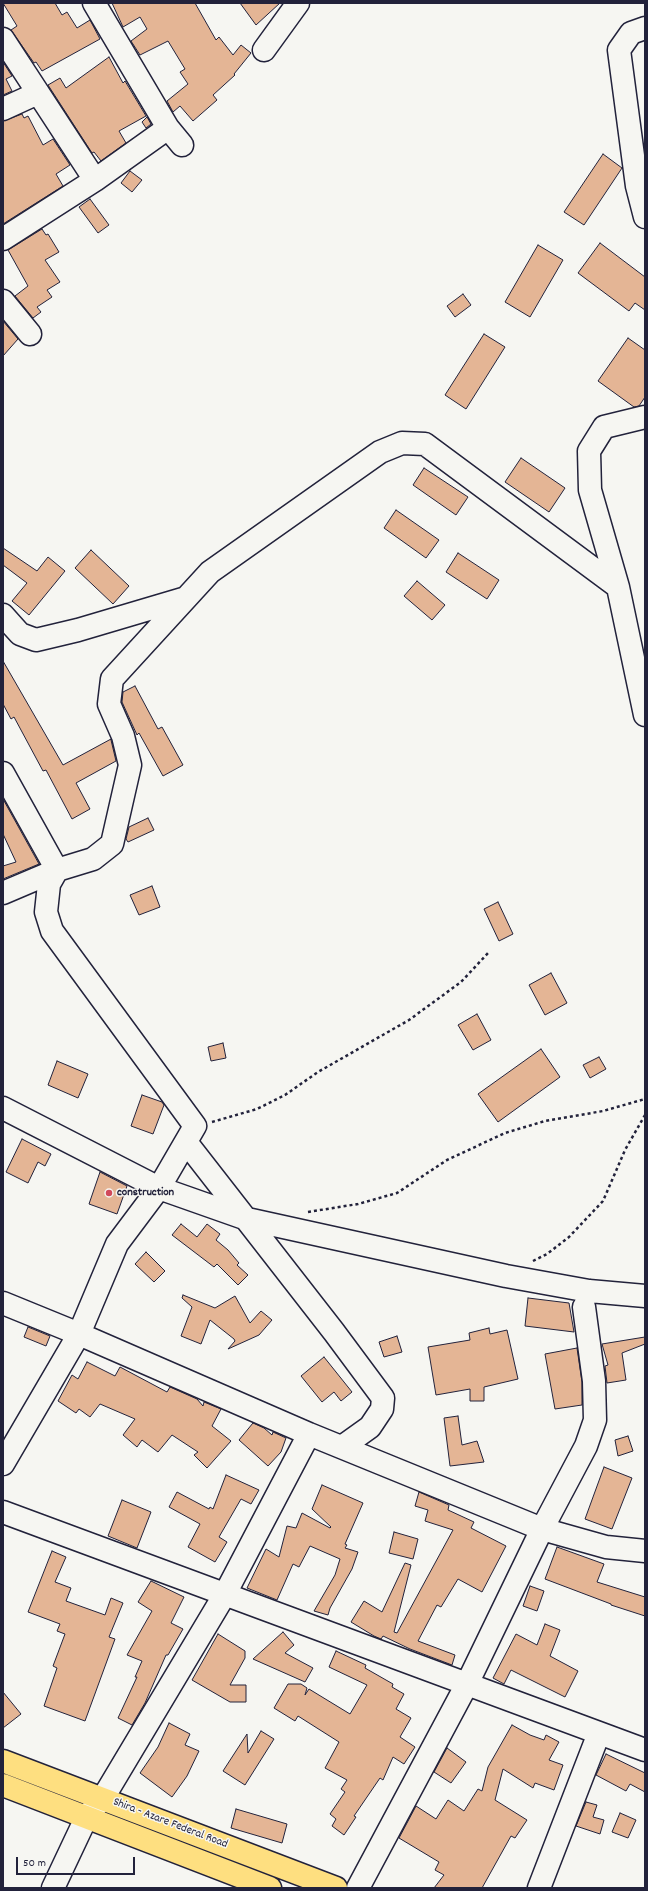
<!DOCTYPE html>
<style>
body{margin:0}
#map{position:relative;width:648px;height:1891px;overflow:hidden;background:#f6f6f2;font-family:Dekko,sans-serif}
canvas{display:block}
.frame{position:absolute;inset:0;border:4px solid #22223b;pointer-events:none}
.scale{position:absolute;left:16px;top:1857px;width:119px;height:18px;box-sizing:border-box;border:2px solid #22223b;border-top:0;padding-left:5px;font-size:12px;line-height:14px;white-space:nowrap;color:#22223b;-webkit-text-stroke:3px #f6f6f2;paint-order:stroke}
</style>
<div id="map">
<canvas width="648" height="1891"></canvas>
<div class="frame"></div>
<div class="scale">50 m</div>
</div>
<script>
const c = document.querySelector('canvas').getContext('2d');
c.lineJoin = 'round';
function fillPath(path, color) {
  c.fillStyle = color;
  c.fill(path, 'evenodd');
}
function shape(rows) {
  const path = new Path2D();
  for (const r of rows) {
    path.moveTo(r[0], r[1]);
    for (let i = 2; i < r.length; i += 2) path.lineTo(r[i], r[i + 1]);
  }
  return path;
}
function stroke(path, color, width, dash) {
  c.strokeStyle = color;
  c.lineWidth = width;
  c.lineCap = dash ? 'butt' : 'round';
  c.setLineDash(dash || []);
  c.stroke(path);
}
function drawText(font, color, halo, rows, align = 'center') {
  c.font = font + ' Dekko,sans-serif';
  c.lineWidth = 3;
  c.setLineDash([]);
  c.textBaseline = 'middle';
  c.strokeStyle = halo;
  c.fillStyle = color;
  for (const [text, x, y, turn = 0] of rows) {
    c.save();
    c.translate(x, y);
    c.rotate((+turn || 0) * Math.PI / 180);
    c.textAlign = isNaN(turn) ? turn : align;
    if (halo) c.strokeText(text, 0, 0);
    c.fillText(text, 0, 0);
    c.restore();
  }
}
const building = shape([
 [3,3,55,3,62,15,67,12,77,28,90,20,100,39,42,71,36,62,34,63,11,30,17,26,3,3],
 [112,3,195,3,216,40,219,37,233,55,241,45,251,53,234,74,235,75,213,95,217,100,193,121,180,106,173,112,167,101,188,84,180,72,185,69,168,41,140,55,131,41,147,29,140,17,123,27,112,3],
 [240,3,280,3,256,25,240,3],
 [109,57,123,83,125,81,146,116,119,131,126,143,101,161,94,152,92,153,48,85,60,78,66,88,109,57],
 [3,62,12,76,6,79,12,91,3,95,3,62],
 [22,114,24,118,28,116,43,145,53,139,70,165,56,174,63,186,3,224,3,121,22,114],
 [147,117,151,124,146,128,142,122,147,117],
 [603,154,622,168,584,225,564,212,603,154],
 [130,171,142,180,132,192,121,183,130,171],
 [90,199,109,225,98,233,79,207,90,199],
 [42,229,46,235,48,234,59,252,45,260,60,282,47,290,52,297,37,307,41,312,33,318,15,296,28,286,8,250,42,229],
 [600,243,645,277,645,310,635,303,629,311,578,273,600,243],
 [538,245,563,260,530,317,505,302,538,245],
 [463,294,471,305,455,317,447,306,463,294],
 [3,321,18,339,3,356,3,321],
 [484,334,505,347,466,409,445,395,484,334],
 [628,338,645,350,645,397,639,406,634,407,598,381,628,338],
 [521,458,565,488,549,512,505,482,521,458],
 [424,468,468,497,456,515,413,485,424,468],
 [396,510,439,540,426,558,384,528,396,510],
 [3,548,37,571,48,557,65,571,29,615,12,601,27,583,3,565,3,548],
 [91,550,129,586,113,604,75,568,91,550],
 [458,553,499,580,487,599,446,572,458,553],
 [417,581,445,605,432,620,404,596,417,581],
 [3,661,63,765,111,739,111,740,116,761,76,783,90,809,72,819,46,770,43,771,14,717,11,719,3,704,3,661],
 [135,686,158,729,162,727,183,765,163,776,139,733,137,735,122,702,123,692,135,686],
 [3,799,39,864,3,879,3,866,16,862,3,834,3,799],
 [148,818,154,830,128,842,126,839,129,827,148,818],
 [152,886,160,907,139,915,130,895,152,886],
 [498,902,513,934,499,941,484,909,498,902],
 [551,973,567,1003,545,1015,529,985,551,973],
 [477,1014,491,1040,473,1050,458,1025,477,1014],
 [223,1043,226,1058,211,1061,208,1047,223,1043],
 [541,1049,560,1077,498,1122,478,1094,541,1049],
 [599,1057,606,1069,590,1078,583,1065,599,1057],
 [57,1061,88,1074,78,1098,48,1085,57,1061],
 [142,1095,162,1102,164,1105,153,1134,131,1126,142,1095],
 [22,1139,51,1154,45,1166,38,1162,28,1183,6,1172,22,1139],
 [100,1172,127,1186,117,1214,89,1204,100,1172],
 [181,1224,197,1237,207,1224,220,1234,216,1240,228,1250,239,1263,237,1265,248,1275,238,1285,217,1264,214,1267,172,1235,181,1224],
 [146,1252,165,1271,154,1282,135,1264,146,1252],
 [183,1295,215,1308,235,1296,250,1323,261,1311,272,1320,259,1335,228,1349,235,1341,234,1339,210,1320,201,1344,181,1336,192,1307,182,1298,183,1295],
 [528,1298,569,1303,574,1332,525,1326,528,1298],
 [28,1327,50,1336,46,1346,24,1337,28,1327],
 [489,1328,490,1334,507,1330,518,1379,484,1387,484,1401,470,1401,470,1389,436,1395,428,1347,470,1340,469,1333,489,1328],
 [397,1336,402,1352,384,1357,379,1342,397,1336],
 [645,1337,645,1344,622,1353,626,1380,607,1383,605,1366,608,1365,602,1344,645,1337],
 [577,1348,582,1382,582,1405,555,1409,545,1354,577,1348],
 [324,1357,352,1392,341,1401,334,1392,322,1402,301,1376,324,1357],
 [87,1362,115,1376,120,1367,167,1392,170,1387,197,1399,203,1406,204,1402,221,1409,212,1426,231,1441,207,1468,194,1455,198,1452,172,1435,158,1452,142,1440,137,1447,123,1435,135,1419,100,1404,90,1417,79,1409,76,1413,58,1401,72,1375,78,1379,87,1362],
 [458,1416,462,1445,477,1441,484,1462,450,1466,444,1418,458,1416],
 [253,1423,264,1428,272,1435,273,1432,286,1438,281,1452,268,1466,239,1440,253,1423],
 [628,1436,633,1451,618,1456,615,1440,628,1436],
 [604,1467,632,1478,612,1529,585,1519,604,1467],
 [226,1475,259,1490,251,1504,241,1499,219,1537,227,1542,215,1562,188,1547,200,1524,169,1507,177,1492,209,1509,210,1507,213,1509,226,1475],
 [322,1485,363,1503,345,1544,347,1545,345,1548,358,1552,352,1569,330,1608,328,1615,314,1611,335,1575,340,1559,310,1546,299,1567,293,1564,277,1600,247,1588,266,1549,279,1557,287,1526,296,1528,302,1513,330,1528,331,1527,312,1509,322,1485],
 [419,1492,449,1505,448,1510,474,1522,471,1528,506,1546,482,1592,458,1579,441,1607,437,1605,418,1641,455,1655,452,1665,410,1649,383,1636,381,1639,374,1636,351,1622,364,1601,382,1612,405,1563,411,1565,394,1632,397,1633,453,1530,425,1521,428,1510,415,1506,419,1492],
 [122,1500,151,1512,137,1548,108,1536,122,1500],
 [394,1532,418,1539,413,1559,389,1553,394,1532],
 [557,1547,604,1564,597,1582,645,1597,645,1616,611,1605,611,1604,545,1579,557,1547],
 [52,1551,66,1557,55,1582,71,1588,66,1601,105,1615,111,1598,123,1603,109,1637,115,1639,85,1721,44,1706,57,1668,53,1666,65,1634,57,1631,60,1624,28,1612,52,1551],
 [151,1581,184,1597,171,1623,183,1629,168,1655,166,1655,145,1703,132,1725,118,1718,137,1677,135,1677,142,1661,127,1655,152,1611,138,1602,151,1581],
 [530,1586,544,1591,537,1611,523,1606,530,1586],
 [545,1624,560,1630,550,1656,578,1671,565,1697,511,1670,504,1684,493,1678,516,1634,537,1645,545,1624],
 [283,1632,294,1645,285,1653,313,1668,305,1682,253,1659,283,1632],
 [218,1634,245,1651,245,1658,230,1685,246,1685,246,1702,230,1702,192,1680,218,1634],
 [336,1651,366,1665,365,1668,393,1684,392,1687,404,1694,396,1709,411,1718,400,1737,415,1747,404,1764,393,1757,383,1780,380,1778,354,1816,356,1817,344,1835,332,1826,336,1819,330,1814,345,1792,341,1789,347,1780,325,1768,339,1742,298,1716,295,1721,274,1708,288,1684,301,1684,307,1688,305,1695,309,1689,350,1714,367,1685,329,1667,336,1651],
 [3,1692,21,1714,3,1728,3,1692],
 [169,1723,190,1734,185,1745,199,1751,187,1776,172,1797,140,1773,158,1747,169,1723],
 [512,1725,530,1735,544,1740,546,1735,559,1742,549,1760,563,1765,554,1790,535,1783,533,1788,503,1769,495,1800,527,1820,515,1838,511,1836,482,1888,434,1888,444,1875,435,1870,439,1862,399,1838,416,1806,436,1819,448,1800,464,1811,478,1789,482,1791,488,1767,512,1725],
 [261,1731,274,1739,245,1785,223,1771,247,1734,248,1753,261,1731],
 [447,1748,466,1762,451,1783,434,1772,447,1748],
 [606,1754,645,1773,645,1792,630,1784,626,1791,596,1775,606,1754],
 [586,1802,597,1805,593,1817,604,1820,600,1834,576,1826,586,1802],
 [236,1809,287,1824,282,1843,231,1828,236,1809],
 [620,1813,636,1820,628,1838,612,1832,620,1813]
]);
fillPath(building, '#e4b595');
stroke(building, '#22223b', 1);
const minor = shape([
 [645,28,631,33,619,50,637,186,645,217],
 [3,39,95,180],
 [264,50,298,3],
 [3,109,38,93],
 [168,128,182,145],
 [3,239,95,180,168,128,94,3],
 [3,301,30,334],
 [645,417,604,427,589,451,590,490,618,587,645,715],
 [3,615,20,634,36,640,78,630,186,598],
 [3,773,57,870,93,859,112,844,130,765,123,736,109,704,112,679,210,572,380,452,402,443,425,444,618,587],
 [3,893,57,870,49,884,46,912,52,931,195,1126,159,1188,117,1244,79,1334,3,1464],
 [3,1108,159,1188,247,1219,506,1276,589,1291,645,1296],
 [186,1142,334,1332,383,1398,382,1409,370,1427,342,1447],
 [3,1303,79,1334,309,1434,542,1529,606,1547,645,1551],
 [3,1512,645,1750],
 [53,1888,87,1816,103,1798,225,1594,309,1434],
 [358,1888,467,1684,542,1529,586,1446,595,1420,594,1381,584,1307],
 [539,1888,599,1733]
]);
const major = shape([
 [3,1761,336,1888],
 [3,1785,270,1888]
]);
stroke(minor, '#22223b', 25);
stroke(major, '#22223b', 25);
stroke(shape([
 [212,1122,257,1109,285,1095,318,1072,409,1020,461,982,489,952],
 [308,1212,358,1204,397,1193,447,1160,505,1133,545,1121,603,1111,645,1099],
 [533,1261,547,1254,569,1237,603,1201,625,1150,645,1115]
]), '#22223b', 2.5, [3, 3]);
stroke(minor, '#f6f6f2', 22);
stroke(major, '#fedf80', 22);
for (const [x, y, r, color] of [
 [109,1193,4,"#d1495b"]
]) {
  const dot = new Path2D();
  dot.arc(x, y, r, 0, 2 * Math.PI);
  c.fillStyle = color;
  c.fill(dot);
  stroke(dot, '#f6f6f2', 1.5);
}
drawText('bold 12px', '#22223b', '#f6f6f2', [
 ["construction",117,1193]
], 'left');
drawText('12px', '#22223b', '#f6f6f2', [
 ["Shira - Azare Federal Road",170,1824,21]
]);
</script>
